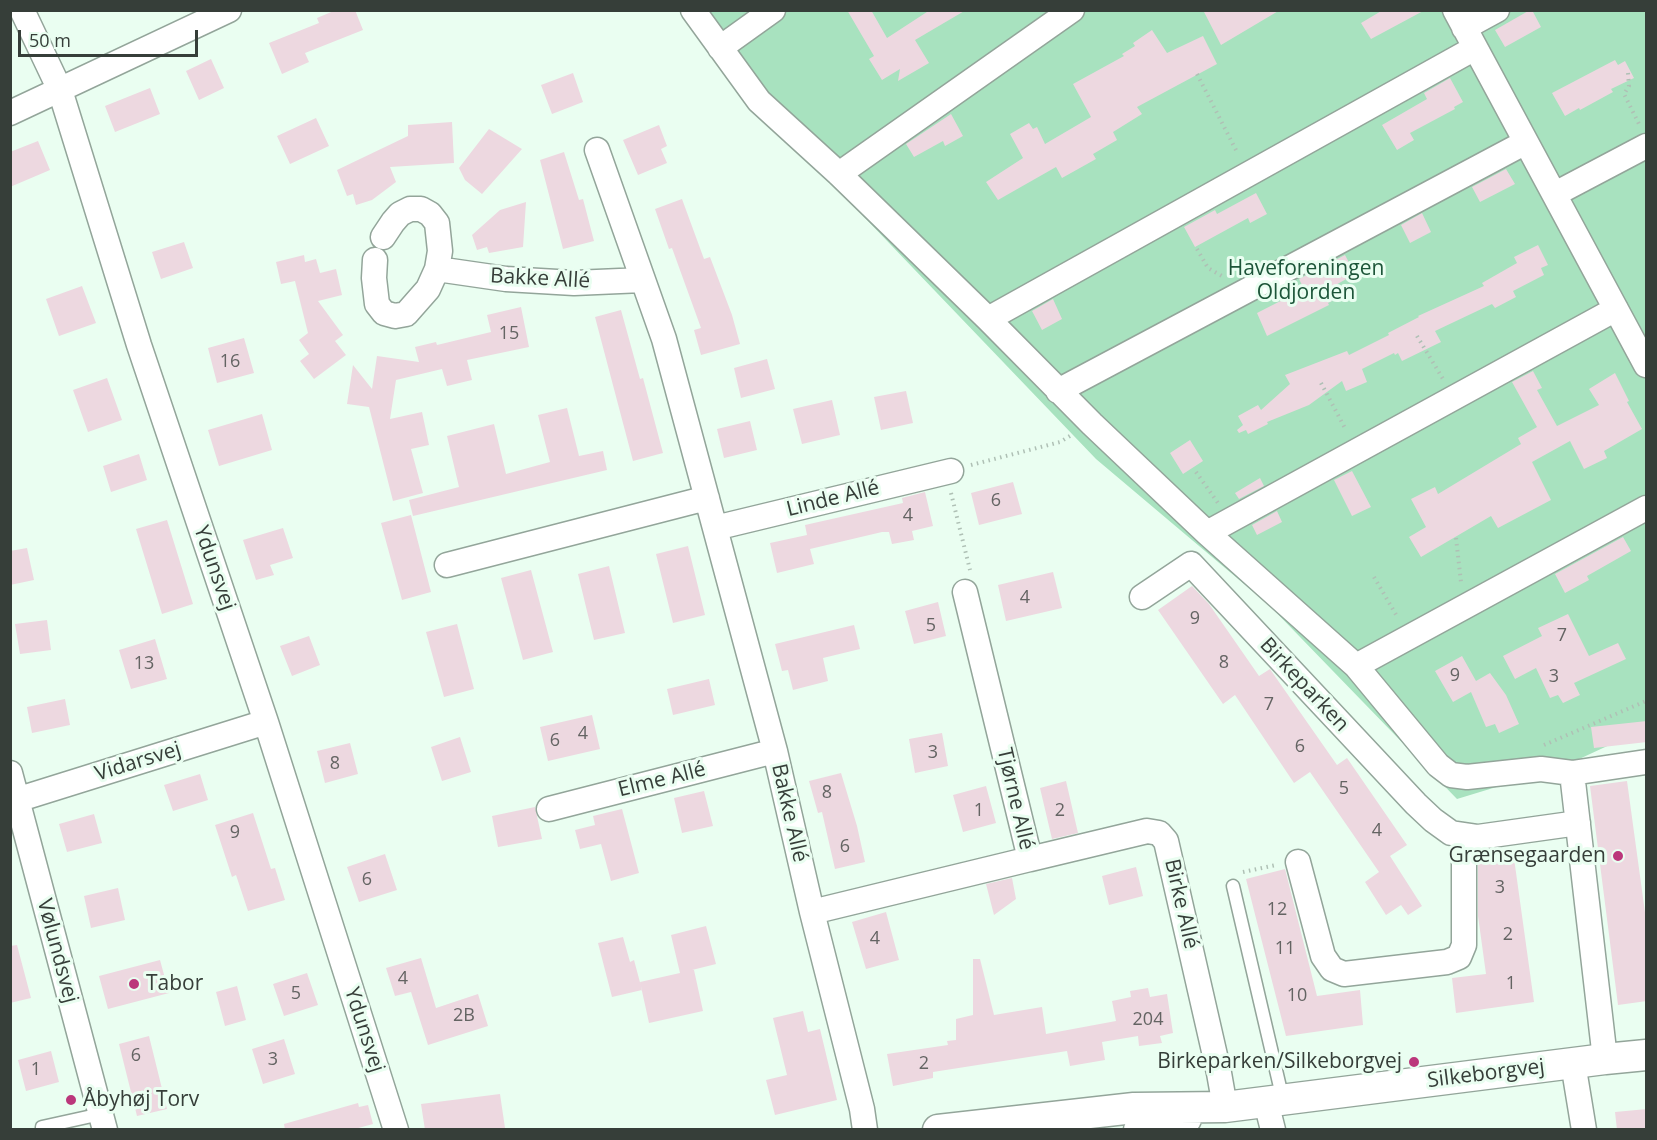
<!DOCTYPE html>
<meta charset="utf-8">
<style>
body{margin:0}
#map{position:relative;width:1657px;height:1140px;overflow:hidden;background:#eafef1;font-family:"Open Sans",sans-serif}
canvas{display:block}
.frame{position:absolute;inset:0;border:12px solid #363e39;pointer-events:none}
.scale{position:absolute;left:18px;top:30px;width:180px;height:27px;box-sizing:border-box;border:3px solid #363e39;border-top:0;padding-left:8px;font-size:18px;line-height:21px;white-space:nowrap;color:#363e39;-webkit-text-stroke:4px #eafef1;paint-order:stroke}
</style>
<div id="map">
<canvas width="1657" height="1140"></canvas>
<div class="frame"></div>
<div class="scale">50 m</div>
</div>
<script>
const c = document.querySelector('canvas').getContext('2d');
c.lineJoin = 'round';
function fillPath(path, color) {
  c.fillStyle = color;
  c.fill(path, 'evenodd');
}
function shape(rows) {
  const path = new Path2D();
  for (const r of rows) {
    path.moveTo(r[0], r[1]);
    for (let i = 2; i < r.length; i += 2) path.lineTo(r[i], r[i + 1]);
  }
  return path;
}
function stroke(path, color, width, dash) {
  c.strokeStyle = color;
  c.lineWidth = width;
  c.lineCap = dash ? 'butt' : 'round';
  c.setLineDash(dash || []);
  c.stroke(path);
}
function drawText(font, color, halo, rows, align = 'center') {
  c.font = font + ' "Open Sans",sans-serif';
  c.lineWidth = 6;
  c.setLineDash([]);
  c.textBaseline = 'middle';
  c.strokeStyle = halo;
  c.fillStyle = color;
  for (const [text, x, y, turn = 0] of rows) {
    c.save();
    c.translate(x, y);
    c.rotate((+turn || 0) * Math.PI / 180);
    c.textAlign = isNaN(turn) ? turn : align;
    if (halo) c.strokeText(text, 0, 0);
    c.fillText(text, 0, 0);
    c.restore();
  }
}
fillPath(shape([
 [685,11,1646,11,1646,728,1562,767,1457,799,1269,605,1096,459,754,102]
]), '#a8e2bf');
fillPath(shape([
 [336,10,355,10,363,30,305,53,309,62,282,74,269,43,319,23,317,18],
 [847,10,871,10,887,38,930,10,966,10,915,40,929,63,898,81,900,69,882,80,869,59,874,56],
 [1203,10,1280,10,1221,45],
 [1383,10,1425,10,1371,39,1361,23],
 [1530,10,1532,10,1541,27,1505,47,1495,30],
 [1152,30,1167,53,1203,36,1217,64,1137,107,1142,114,1113,132,1117,140,1093,154,1096,159,1062,178,1056,167,998,200,986,182,1023,158,1010,134,1029,123,1033,129,1037,127,1045,144,1091,117,1073,84,1124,56,1122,54,1135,46,1133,43],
 [211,59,224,88,199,100,186,71],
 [1615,60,1618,65,1625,61,1634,78,1611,89,1613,92,1580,110,1579,108,1565,116,1552,93],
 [573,73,583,102,552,114,541,85],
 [1450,78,1463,102,1454,107,1455,109,1410,133,1414,140,1397,150,1382,125,1427,99,1424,93],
 [150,88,160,114,115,132,105,106],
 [951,114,963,136,945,146,943,141,914,157,906,144],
 [316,118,329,146,290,164,277,136],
 [452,122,454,163,390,167,396,182,372,200,356,205,353,194,347,196,337,170,408,136,408,125],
 [659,125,667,146,661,149,667,163,638,175,623,140],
 [489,129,522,149,482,194,465,180,459,168],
 [38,141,50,170,10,187,10,152],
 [564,152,579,200,583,199,594,241,563,249,540,160],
 [1506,169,1515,184,1480,202,1472,187],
 [1256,193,1267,214,1250,223,1248,218,1195,247,1184,227,1215,210,1217,214],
 [682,199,704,259,710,257,732,315,740,344,701,355,694,330,701,328,672,248,669,249,655,209],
 [526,202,523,247,489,253,487,247,477,250,472,235,500,210],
 [1422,213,1431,232,1410,243,1401,225],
 [184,242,193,268,161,279,152,252],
 [1538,245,1548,265,1541,268,1544,275,1513,291,1516,297,1495,308,1492,304,1435,331,1441,342,1402,361,1398,353,1395,355,1394,353,1362,369,1367,382,1346,391,1342,381,1309,405,1267,422,1268,424,1248,434,1246,430,1239,433,1237,430,1243,425,1238,416,1258,405,1261,410,1290,384,1285,375,1347,351,1349,355,1389,335,1388,333,1419,317,1418,316,1484,286,1482,283,1517,263,1514,257],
 [304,255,305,262,316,259,320,273,336,269,342,295,318,301,343,335,335,341,346,355,314,379,300,361,309,354,299,340,308,333,295,281,281,284,276,262],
 [1345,255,1355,274,1327,290,1332,301,1328,303,1329,305,1267,336,1257,313,1304,289,1299,279],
 [82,286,96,323,59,336,46,299],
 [1053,299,1062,319,1042,330,1032,311],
 [521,307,529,347,467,360,472,380,447,386,442,369,396,380,390,419,422,412,429,445,411,449,423,493,393,501,369,407,347,404,353,365,372,389,377,356,419,362,415,347,436,342,437,345,491,332,487,315],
 [621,310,640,379,643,378,663,453,633,461,595,317],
 [244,338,254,373,217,383,208,348],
 [767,359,775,389,741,398,734,368],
 [1533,371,1542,388,1537,390,1557,426,1599,405,1589,389,1615,373,1629,401,1627,402,1642,429,1604,451,1607,458,1584,469,1570,441,1532,462,1551,500,1498,528,1491,516,1421,557,1409,537,1426,527,1411,499,1435,487,1438,494,1521,444,1518,438,1537,427,1512,382],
 [107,378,122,420,88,432,73,390],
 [906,391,913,423,881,430,874,397],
 [832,400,840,435,802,444,793,409],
 [567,408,579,456,603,451,607,470,413,516,409,500,459,487,447,436,494,424,506,474,550,462,538,415],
 [262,414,272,450,219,466,208,430],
 [750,421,757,450,724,458,717,429],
 [1190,440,1203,461,1183,474,1170,453],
 [139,454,147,480,111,492,103,466],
 [1352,471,1371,507,1352,516,1334,480],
 [1260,478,1264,486,1239,499,1235,493],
 [1013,482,1022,514,979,525,971,493],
 [925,492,933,526,912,531,914,540,892,544,889,532,882,532,810,549,814,564,777,573,770,543,807,535,805,525,903,503,902,498],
 [1277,511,1282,522,1257,535,1252,525],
 [411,515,431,592,402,600,381,523],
 [167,520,193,604,162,614,136,529],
 [283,528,293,558,270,565,274,575,256,580,243,540],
 [1623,537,1631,551,1587,576,1589,580,1565,593,1555,574],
 [688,546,705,615,673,623,656,554],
 [27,548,34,580,10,585,10,551],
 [609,566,625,633,594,640,578,574],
 [531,570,553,652,523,660,501,578],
 [1053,572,1062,608,1006,621,998,585],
 [1192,586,1209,604,1259,676,1270,669,1272,672,1337,765,1347,758,1407,845,1390,856,1422,906,1408,915,1401,905,1386,915,1365,882,1379,872,1310,772,1294,783,1235,695,1223,704,1158,610],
 [938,602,946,636,914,644,905,611],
 [1568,614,1589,656,1618,643,1626,659,1574,683,1580,695,1563,703,1558,695,1550,698,1536,668,1515,679,1503,656,1542,636,1538,628],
 [47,620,51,650,20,654,15,624],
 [457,624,474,689,444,697,426,632],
 [854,625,860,649,823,658,828,681,793,690,788,670,782,671,775,644],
 [309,636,320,665,292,676,280,646],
 [155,639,167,679,131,689,119,650],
 [1462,656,1476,681,1490,673,1506,695,1519,724,1499,733,1495,724,1486,727,1471,692,1453,702,1435,671],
 [709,679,715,705,673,715,667,689],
 [65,699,70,725,32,733,27,707],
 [592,715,600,749,548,761,540,727],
 [1647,721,1647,742,1594,748,1591,727],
 [942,733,948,766,915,773,909,739],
 [460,737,471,772,442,781,431,747],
 [350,743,358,774,325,783,317,751],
 [841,773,857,826,865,862,835,869,822,812,818,813,809,781],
 [200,774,208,800,173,811,164,785],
 [1066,781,1078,833,1052,839,1040,788],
 [1627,781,1647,927,1647,1001,1618,1005,1590,786],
 [986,786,996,823,963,832,953,795],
 [704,791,713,826,682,833,674,798],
 [535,807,542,839,498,847,492,816],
 [622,809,639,873,611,881,601,844,580,849,575,830,595,825,593,816],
 [253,813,271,869,275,868,285,900,248,911,236,875,232,877,215,825],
 [94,814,102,843,67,852,59,824],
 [1513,851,1534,1002,1456,1013,1452,978,1486,974,1478,916,1478,855],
 [385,854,397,890,359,902,347,867],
 [1136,867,1143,896,1109,905,1102,876],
 [1285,869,1317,996,1360,990,1363,1025,1286,1036,1246,879],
 [1012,878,1016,899,994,915,986,884],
 [118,888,125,920,91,928,84,896],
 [886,912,899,960,866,969,852,922],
 [706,926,716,964,692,970,694,970,703,1011,649,1023,640,982,680,973,671,935],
 [623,937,630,962,634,960,642,990,612,997,598,943],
 [17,945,31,998,10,1003,10,946],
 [421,958,436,1008,478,994,488,1026,428,1045,411,992,395,996,386,968],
 [973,959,980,959,994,1015,1042,1007,1046,1034,1116,1021,1112,1001,1131,997,1130,991,1148,988,1150,997,1167,994,1173,1033,1160,1036,1162,1043,1139,1046,1138,1036,1102,1042,1105,1060,1070,1066,1067,1051,933,1072,933,1078,893,1086,887,1054,948,1045,947,1041,956,1040,956,1019,973,1015],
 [160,960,169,993,108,1009,99,976],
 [307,973,318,1005,284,1016,273,984],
 [237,986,246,1020,225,1026,216,992],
 [803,1011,808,1032,820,1029,837,1100,775,1115,766,1080,787,1075,773,1018],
 [149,1036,167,1109,137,1116,119,1044],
 [284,1039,295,1074,263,1084,252,1049],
 [51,1051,59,1082,26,1091,18,1060],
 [500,1094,505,1128,425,1130,421,1104],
 [358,1103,359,1107,368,1105,373,1124,351,1130,285,1130,284,1124],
 [1647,1109,1647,1130,1617,1130,1615,1112]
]), '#edd8e0');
const service = shape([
 [1233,886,1283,1100],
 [42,1130,42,1127,101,1114]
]);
const minor = shape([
 [22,10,60,90,139,345,266,722,396,1130],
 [693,10,759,101,839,174,988,319,1092,424,1207,533,1356,666,1438,765,1451,775,1467,777,1541,769,1572,773,1646,762],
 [1455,10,1646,365],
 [1464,28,1497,10],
 [720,48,773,10],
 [10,113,229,10],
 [597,150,664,339,775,751,812,912,862,1109,865,1130],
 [839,174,1072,10],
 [1555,194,1646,146],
 [375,260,374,278,377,304,384,313,395,316,406,314,428,289,437,269,440,251,437,223,430,214,421,209,410,209,400,214,393,222,383,237],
 [437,269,506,279,574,283,643,280],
 [988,319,1475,48],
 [1058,391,1526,142],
 [715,528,951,471],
 [1207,533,1616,309],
 [447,565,707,498],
 [1142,597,1191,564,1416,804,1433,820,1451,833,1478,837,1578,823],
 [1356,666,1646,508],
 [10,773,105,1130],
 [1572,773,1605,1059],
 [10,802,266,722],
 [549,809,775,751],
 [1030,859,1147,831,1159,833,1166,841,1219,1073,1225,1107],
 [1298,862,1323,956,1332,969,1344,974,1447,962,1459,957,1464,945,1464,836],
 [812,912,1030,859,965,592],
 [1573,1063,1584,1130],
 [1266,1102,1273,1130]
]);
const tertiary = shape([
 [938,1130,1134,1108,1225,1107,1605,1059,1646,1055],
 [1139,1130,1156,1127,1186,1119]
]);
stroke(service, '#93a59a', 15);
stroke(minor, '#93a59a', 27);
stroke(tertiary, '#93a59a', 33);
stroke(shape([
 [1628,73,1629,86,1624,94,1639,124],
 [1197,74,1238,154],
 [1197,249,1208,268,1222,276],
 [1417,336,1443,379],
 [1321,383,1346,430],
 [971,465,1060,442,1070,436],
 [1196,472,1218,503],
 [951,493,970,570],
 [1456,538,1461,582],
 [1374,577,1398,618],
 [1544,745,1646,701],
 [1243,872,1276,865]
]), '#afc0b5', 4, [1.5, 4.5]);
stroke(service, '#fff', 12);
stroke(minor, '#fff', 24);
stroke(tertiary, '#fff', 30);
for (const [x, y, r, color] of [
 [1618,856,6,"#bb377b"],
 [134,984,6,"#bb377b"],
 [1414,1062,6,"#bb377b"],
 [71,1100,6,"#bb377b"]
]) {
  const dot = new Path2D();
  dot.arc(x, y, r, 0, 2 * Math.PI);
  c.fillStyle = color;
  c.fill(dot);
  stroke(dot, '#eafef1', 2);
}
drawText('18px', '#646463', null, [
 ["15",509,334],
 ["16",230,362],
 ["6",996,501],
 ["4",908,516],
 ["4",1025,598],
 ["9",1195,619],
 ["5",931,626],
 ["7",1562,636],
 ["8",1224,663],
 ["13",144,664],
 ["9",1455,676],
 ["3",1554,677],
 ["7",1269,705],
 ["4",583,734],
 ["6",555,741],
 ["6",1300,747],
 ["3",933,753],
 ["8",335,764],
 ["5",1344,789],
 ["8",827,793],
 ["1",979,811],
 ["2",1060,811],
 ["4",1377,831],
 ["9",235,833],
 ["6",845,847],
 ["6",367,880],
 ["3",1500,888],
 ["12",1277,910],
 ["2",1508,935],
 ["4",875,939],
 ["11",1285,949],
 ["4",403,979],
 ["1",1511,984],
 ["5",296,994],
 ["10",1297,996],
 ["2B",464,1016],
 ["204",1148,1020],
 ["6",136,1056],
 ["3",273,1060],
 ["2",924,1064],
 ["1",36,1070]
]);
drawText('21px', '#1d5539', '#eafef1', [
 ["Haveforeningen",1306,269],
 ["Oldjorden",1306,293]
]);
drawText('21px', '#363e39', '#eafef1', [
 ["Bakke Allé",540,279,3],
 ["Linde Allé",833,499,-14],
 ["Ydunsvej",214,568,71],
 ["Birkeparken",1304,685,47],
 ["Vidarsvej",138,762,-17],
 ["Elme Allé",662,780,-14],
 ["Tjørne Allé",1015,799,77],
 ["Bakke Allé",789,813,77],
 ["Birke Allé",1181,904,77],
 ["Vølundsvej",57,951,75],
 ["Ydunsvej",364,1030,72],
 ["Silkeborgvej",1486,1074,-7]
]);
drawText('21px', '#363e39', '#eafef1', [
 ["Grænsegaarden",1606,856],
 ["Tabor",146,984,"left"],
 ["Birkeparken/Silkeborgvej",1402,1062],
 ["Åbyhøj Torv",83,1100,"left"]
], 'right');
</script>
